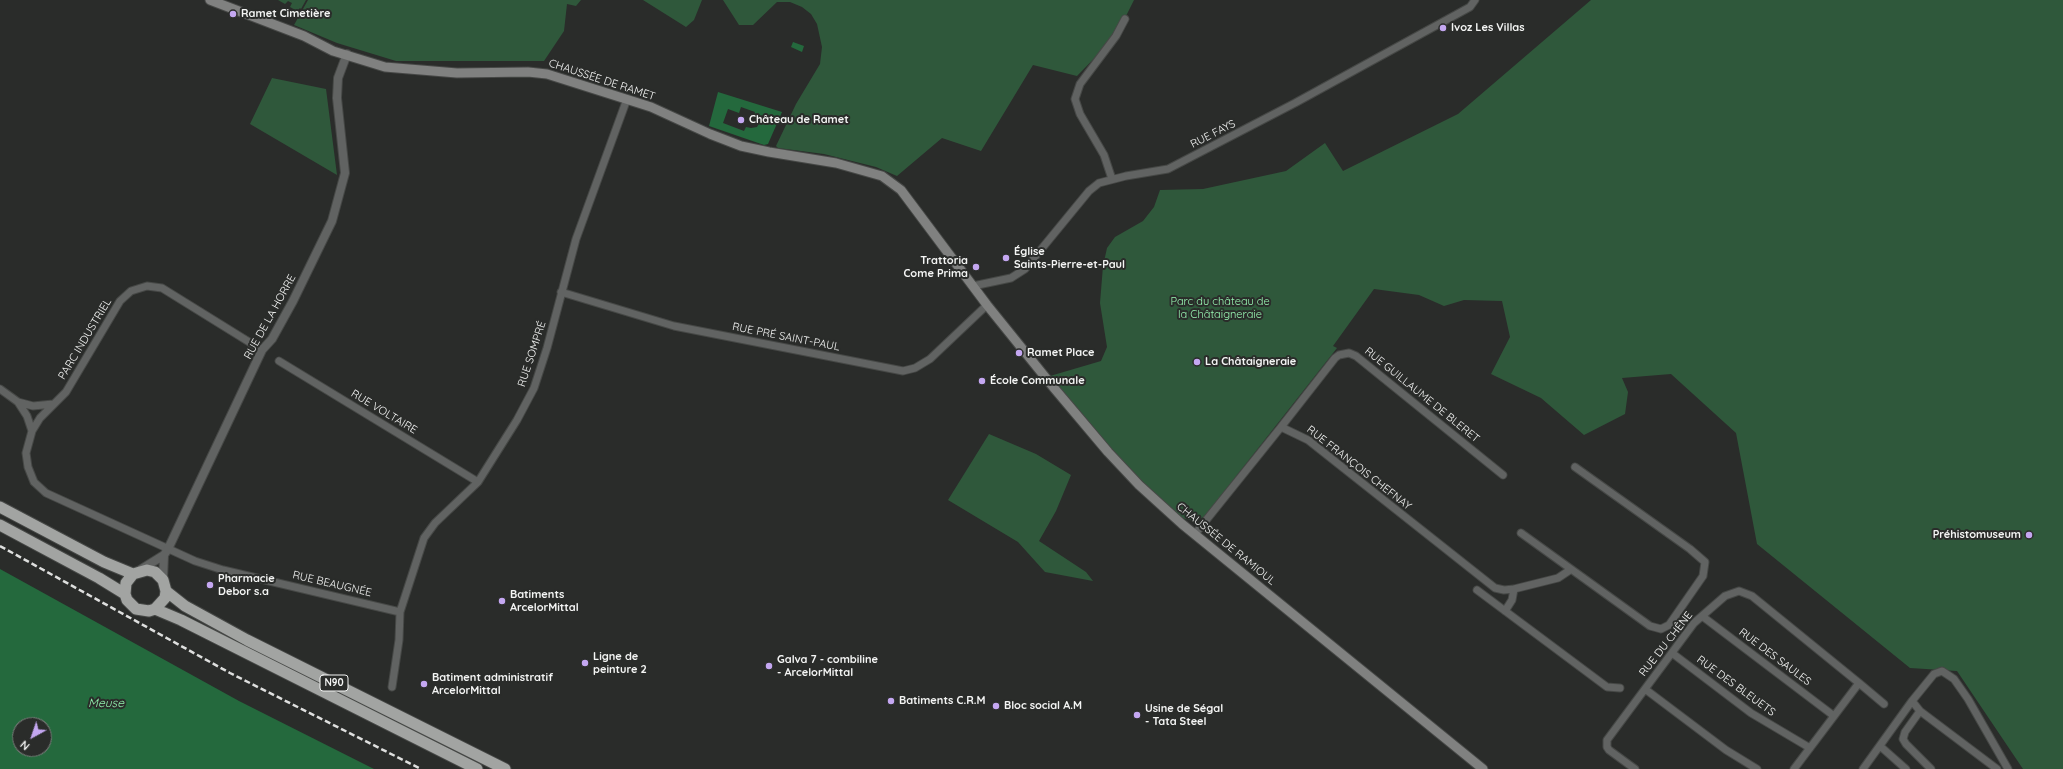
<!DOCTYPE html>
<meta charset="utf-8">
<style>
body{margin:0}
#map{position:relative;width:2063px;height:769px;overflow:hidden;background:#2a2c2a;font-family:Quicksand,sans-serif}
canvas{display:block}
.north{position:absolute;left:12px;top:717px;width:40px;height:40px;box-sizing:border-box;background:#2a2c2a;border:1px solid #7b7c7b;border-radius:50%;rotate:220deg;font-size:11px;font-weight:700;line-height:16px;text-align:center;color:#f4f5f4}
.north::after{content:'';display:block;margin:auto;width:14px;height:18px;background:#c4a7f1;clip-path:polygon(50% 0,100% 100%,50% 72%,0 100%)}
</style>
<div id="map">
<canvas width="2063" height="769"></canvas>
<div class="north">N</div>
</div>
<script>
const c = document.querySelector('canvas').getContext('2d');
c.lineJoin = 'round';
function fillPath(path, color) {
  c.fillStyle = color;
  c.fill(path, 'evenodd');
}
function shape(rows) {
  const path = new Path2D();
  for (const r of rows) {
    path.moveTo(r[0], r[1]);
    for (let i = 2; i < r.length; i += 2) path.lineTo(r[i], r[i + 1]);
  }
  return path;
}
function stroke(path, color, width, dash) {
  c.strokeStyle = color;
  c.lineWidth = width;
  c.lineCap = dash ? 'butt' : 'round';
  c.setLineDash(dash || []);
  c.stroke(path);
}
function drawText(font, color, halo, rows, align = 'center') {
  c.font = font + ' Quicksand,sans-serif';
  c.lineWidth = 4;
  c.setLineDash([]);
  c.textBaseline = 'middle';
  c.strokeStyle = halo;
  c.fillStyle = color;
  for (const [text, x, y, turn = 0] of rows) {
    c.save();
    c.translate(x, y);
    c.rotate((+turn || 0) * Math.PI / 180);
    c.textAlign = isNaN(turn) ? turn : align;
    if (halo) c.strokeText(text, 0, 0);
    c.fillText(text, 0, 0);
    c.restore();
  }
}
fillPath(shape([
 [278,0,306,0,301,9,300,8,297,11,290,7,292,3,288,1,285,4],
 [308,0,581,0,576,6,567,4,564,31,544,61,396,61,337,43,294,25],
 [643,0,702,0,694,20,686,27],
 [723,0,1134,0,1116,36,1077,76,1033,65,981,151,942,138,897,176,876,167,824,154,778,148,776,146,796,104,820,64,822,47,817,24,811,14,802,7,790,2,777,2,753,25,739,25],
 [1591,0,2063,0,2063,769,2023,769,1957,671,1910,668,1757,544,1736,433,1671,374,1622,378,1628,392,1625,414,1584,435,1541,398,1491,374,1510,337,1502,301,1464,300,1444,306,1419,295,1374,289,1333,346,1337,348,1204,517,1193,521,1182,518,1133,474,1050,376,1101,361,1107,347,1100,303,1103,266,1107,248,1115,237,1143,221,1154,207,1160,190,1203,189,1286,171,1325,143,1343,171,1458,114],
 [272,78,326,89,337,175,250,124],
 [989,434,1036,454,1071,475,1056,511,1039,541,1086,572,1093,581,1045,572,1018,542,948,500]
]), '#2f583b');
fillPath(shape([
 [793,42,804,46,802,52,791,47],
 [718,92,782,112,768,144,764,145,709,126],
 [741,107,755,112,753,117,757,118,760,122,757,127,751,128,746,127,744,131,723,123,728,109,739,113],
 [0,569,239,701,374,769,0,769],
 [20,725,44,725,44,749,20,749]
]), '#24693d');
const minor = shape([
 [1112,179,1104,155,1080,114,1075,99,1080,84,1116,36,1125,19],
 [973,286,1011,278,1025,269,1089,191,1099,183,1126,176,1168,169,1295,103,1470,7,1475,0],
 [561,292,674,326,903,371,915,368,930,359,987,305],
 [262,350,162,288,147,286,131,291,120,301,66,392,40,418,32,431,26,453,28,467,34,482,46,493,195,561,223,570,400,612],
 [279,361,478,482],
 [0,389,18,402,33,406,53,404],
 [18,402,27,416,32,431],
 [1281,427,1335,358,1339,355,1349,353,1356,356,1503,475],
 [1521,533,1650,626,1661,629,1669,625,1703,576,1705,562,1690,549,1575,467],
 [1195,534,1281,427,1308,440,1495,588,1504,590,1514,589,1558,578,1570,570],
 [1477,590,1607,687,1620,688],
 [1505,611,1512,600,1514,589],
 [1702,616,1834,716],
 [1672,653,1751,713,1810,748],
 [1859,683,1884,704],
 [392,687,399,640,400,612,424,538,435,523,478,482,517,420,534,388,547,348,576,239,627,99],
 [1645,689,1726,750,1757,769],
 [1912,701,1920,711,1997,769],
 [1920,711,1905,732,1903,739,1906,744,1931,769],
 [1880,746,1906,769],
 [1635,769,1609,750,1607,747,1607,740,1694,623,1725,596,1739,591,1752,596,1859,683,1794,769],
 [1863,769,1912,701,1934,674,1942,671,1954,679,1968,699,2008,769]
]);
const tertiary = shape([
 [140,570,164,555,168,549,262,350,272,339,293,301,332,221,345,173,337,98,338,78,347,54],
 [163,580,164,555]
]);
const secondary = shape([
 [210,0,304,36,333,51,385,67,457,73,528,72,547,74,651,107,710,134,741,146,769,152,836,163,882,176,901,190,987,305,1054,388,1108,452,1139,485,1182,524,1483,769]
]);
const trunk = shape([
 [0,507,104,562,133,574],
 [0,525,99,578,125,594],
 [166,591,185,606,247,640,505,769],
 [155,609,165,598,166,591,163,580,155,572,147,570,133,574,126,583,125,594,127,600,136,609,149,611,155,609,181,620,477,769]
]);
stroke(minor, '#464846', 9);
stroke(tertiary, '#464846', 10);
stroke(secondary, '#464846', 11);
stroke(trunk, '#464846', 13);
stroke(minor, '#616362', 7);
stroke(tertiary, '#616362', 8);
stroke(secondary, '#808180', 9);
stroke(trunk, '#a2a4a2', 11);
stroke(shape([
 [0,546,230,673,421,769]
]), '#dedfde', 2.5, [6, 3]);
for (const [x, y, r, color] of [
 [233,14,4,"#c4a7f1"],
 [1443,28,4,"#c4a7f1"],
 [741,120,4,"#c4a7f1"],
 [1006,258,4,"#c4a7f1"],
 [976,267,4,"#c4a7f1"],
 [1019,353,4,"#c4a7f1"],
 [1197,362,4,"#c4a7f1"],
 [982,381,4,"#c4a7f1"],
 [2029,535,4,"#c4a7f1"],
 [210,585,4,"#c4a7f1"],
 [502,601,4,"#c4a7f1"],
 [585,663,4,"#c4a7f1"],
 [769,666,4,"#c4a7f1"],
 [424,684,4,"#c4a7f1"],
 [891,701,4,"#c4a7f1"],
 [996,706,4,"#c4a7f1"],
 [1137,715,4,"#c4a7f1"]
]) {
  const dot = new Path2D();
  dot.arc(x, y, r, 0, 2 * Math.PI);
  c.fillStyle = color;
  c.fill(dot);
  stroke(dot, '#2a2c2a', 1.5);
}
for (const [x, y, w] of [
 [334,683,28]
]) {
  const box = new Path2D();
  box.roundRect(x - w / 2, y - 8, w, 16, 3);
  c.fillStyle = '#2a2c2a';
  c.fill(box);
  stroke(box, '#f4f5f4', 1);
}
drawText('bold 10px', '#f4f5f4', null, [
 ["N90",334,683]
]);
drawText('bold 11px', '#f4f5f4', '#2a2c2a', [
 ["Ramet Cimetière",241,14],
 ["Ivoz Les Villas",1451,28],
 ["Château de Ramet",749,120],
 ["Église",1014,252],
 ["Saints-Pierre-et-Paul",1014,265],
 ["Trattoria",968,261,"right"],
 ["Come Prima",968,274,"right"],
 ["Ramet Place",1027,353],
 ["La Châtaigneraie",1205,362],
 ["École Communale",990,381],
 ["Préhistomuseum",2021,535,"right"],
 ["Pharmacie",218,579],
 ["Debor s.a",218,592],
 ["Batiments",510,595],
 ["ArcelorMittal",510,608],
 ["Ligne de",593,657],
 ["peinture 2",593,670],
 ["Galva 7 - combiline",777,660],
 ["- ArcelorMittal",777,673],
 ["Batiment administratif",432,678],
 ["ArcelorMittal",432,691],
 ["Batiments C.R.M",899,701],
 ["Bloc social A.M",1004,706],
 ["Usine de Ségal",1145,709],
 ["- Tata Steel",1145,722]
], 'left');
drawText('11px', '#f4f5f4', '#2a2c2a', [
 ["CHAUSSÉE DE RAMET",602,80,18],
 ["RUE FAYS",1213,134,-27],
 ["RUE DE LA HORRE",270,317,-61],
 ["RUE PRÉ SAINT-PAUL",786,337,11],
 ["PARC INDUSTRIEL",85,339,-59],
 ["RUE SOMPRÉ",532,354,-72],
 ["RUE GUILLAUME DE BLERET",1422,395,39],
 ["RUE VOLTAIRE",384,412,31],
 ["RUE FRANÇOIS CHEFNAY",1359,468,38],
 ["CHAUSSÉE DE RAMIOUL",1226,544,39],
 ["RUE BEAUGNÉE",332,584,13],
 ["RUE DU CHÊNE",1666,644,-52],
 ["RUE DES SAULES",1775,657,37],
 ["RUE DES BLEUETS",1736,686,36]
]);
drawText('11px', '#98f6b2', '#2a2c2a', [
 ["Parc du château de",1220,302],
 ["la Châtaigneraie",1220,315]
]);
drawText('italic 12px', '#8fedaa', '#2a2c2a', [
 ["Meuse",106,703]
]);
</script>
